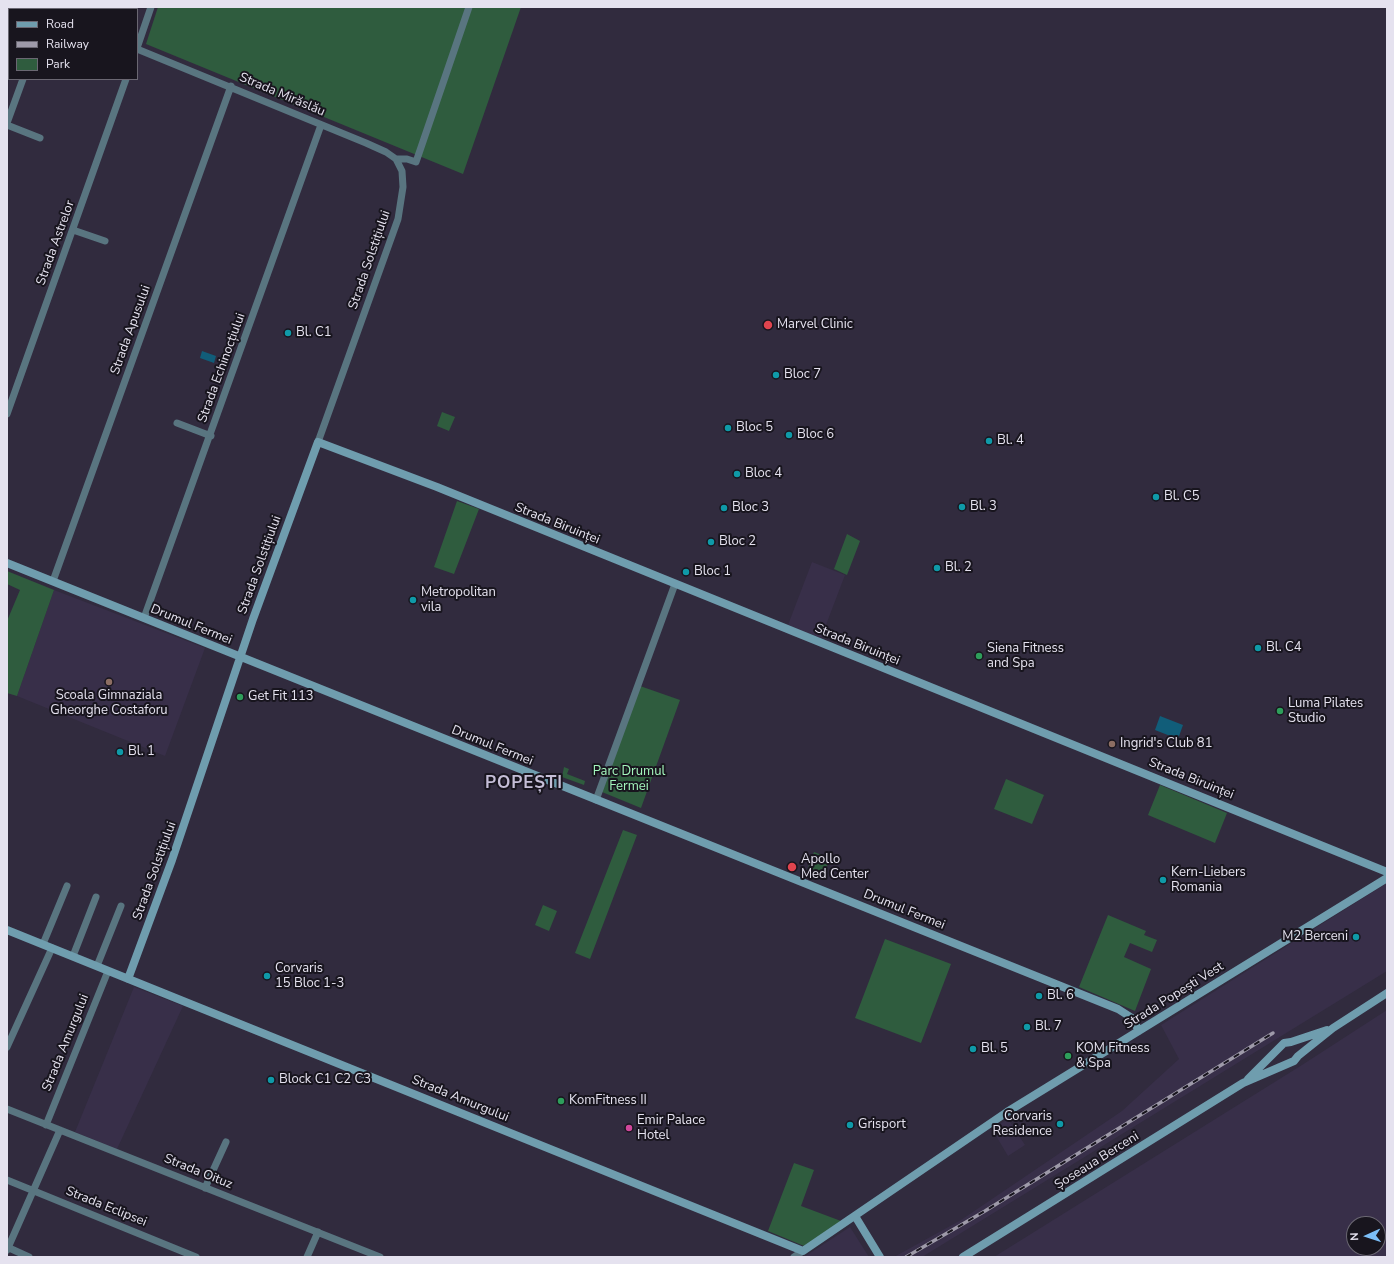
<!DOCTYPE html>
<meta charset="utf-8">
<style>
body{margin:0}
#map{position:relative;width:1394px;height:1264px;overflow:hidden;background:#312b3e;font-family:"Nunito Sans",sans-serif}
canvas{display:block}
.frame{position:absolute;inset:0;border:8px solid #e5e2ef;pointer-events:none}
.legend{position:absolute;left:8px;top:8px;width:130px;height:72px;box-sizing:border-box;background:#18151e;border:1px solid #6a6772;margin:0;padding:5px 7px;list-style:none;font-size:12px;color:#e5e2ef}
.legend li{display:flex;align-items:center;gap:8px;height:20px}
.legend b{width:20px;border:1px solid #6a6772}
.north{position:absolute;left:1346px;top:1216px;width:40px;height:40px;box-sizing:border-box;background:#18151e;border:1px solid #6a6772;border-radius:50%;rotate:267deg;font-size:11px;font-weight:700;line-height:16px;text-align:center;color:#e5e2ef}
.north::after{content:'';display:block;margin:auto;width:14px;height:18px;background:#7bbef8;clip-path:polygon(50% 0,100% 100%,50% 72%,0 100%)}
</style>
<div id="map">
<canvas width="1394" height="1264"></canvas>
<div class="frame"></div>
<ul class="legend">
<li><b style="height:5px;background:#6f9dae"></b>Road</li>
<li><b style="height:5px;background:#9e9aa9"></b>Railway</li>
<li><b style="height:11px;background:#2f5c3e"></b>Park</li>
</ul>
<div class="north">N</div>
</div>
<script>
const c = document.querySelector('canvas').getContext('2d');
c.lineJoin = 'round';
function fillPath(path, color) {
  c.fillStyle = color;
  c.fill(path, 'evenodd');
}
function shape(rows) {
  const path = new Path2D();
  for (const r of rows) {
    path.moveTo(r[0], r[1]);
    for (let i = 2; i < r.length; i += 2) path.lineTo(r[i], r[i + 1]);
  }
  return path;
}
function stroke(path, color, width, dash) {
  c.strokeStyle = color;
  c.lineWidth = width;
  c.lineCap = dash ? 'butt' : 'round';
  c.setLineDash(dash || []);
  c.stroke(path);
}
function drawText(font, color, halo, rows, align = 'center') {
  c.font = font + ' "Nunito Sans",sans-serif';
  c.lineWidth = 4;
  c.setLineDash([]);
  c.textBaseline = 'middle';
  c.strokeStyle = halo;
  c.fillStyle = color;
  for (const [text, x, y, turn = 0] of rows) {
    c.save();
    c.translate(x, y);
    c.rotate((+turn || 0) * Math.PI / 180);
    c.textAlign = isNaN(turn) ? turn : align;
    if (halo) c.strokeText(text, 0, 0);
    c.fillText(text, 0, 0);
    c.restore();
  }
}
fillPath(shape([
 [812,562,845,575,821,638,788,625],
 [54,590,205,648,165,756,17,696],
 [1387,883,1387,971,922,1257,894,1257,961,1220,1122,1111,1179,1059,1161,1025],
 [134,987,183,1006,117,1149,75,1132],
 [1387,1010,1387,1257,994,1257,1302,1065],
 [1354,1224,1378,1224,1378,1248,1354,1248],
 [1008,1119,1025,1145,1008,1156,992,1129],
 [850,1227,869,1257,804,1257]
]), '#382f49');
fillPath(shape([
 [158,7,521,7,463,174,146,44],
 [442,412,455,417,449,431,437,426],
 [457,501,479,509,454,574,434,567],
 [847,534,860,541,847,575,834,569],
 [7,571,54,590,17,696,7,693,7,621,20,590,7,584],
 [640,686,680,700,641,808,602,792],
 [564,767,569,769,567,774,585,781,584,785,562,777],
 [1006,779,1044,795,1032,824,994,809],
 [1160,785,1227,813,1215,843,1148,815],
 [623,830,637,835,590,959,575,953],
 [814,852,830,858,822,879,806,873],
 [543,905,557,911,549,931,535,925],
 [1108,915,1146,931,1144,935,1157,940,1152,952,1130,943,1124,957,1151,969,1135,1011,1079,987],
 [885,939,951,964,921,1043,855,1018],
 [794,1163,814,1170,801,1206,841,1221,804,1246,768,1231]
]), '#2f5c3e');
fillPath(shape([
 [202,351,216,356,214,363,200,358],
 [1160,716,1183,725,1178,739,1155,730]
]), '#115d79');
stroke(shape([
 [14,7,20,9],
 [47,9,48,7],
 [137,48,151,7],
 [137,49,366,143,386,152,396,159,407,159,416,162,469,7],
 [7,123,23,79],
 [7,125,40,138],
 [73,230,105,241],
 [7,414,126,79],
 [177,423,211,436],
 [318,442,398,219,403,187,402,171,396,159],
 [53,581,231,86],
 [144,618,321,125],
 [596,800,675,584],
 [43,944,67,886],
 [73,956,96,897],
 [97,966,121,906],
 [7,1047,52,948],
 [7,1109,380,1257],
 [46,1125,108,971],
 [7,1180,196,1257],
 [205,1188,226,1142],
 [7,1247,29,1257],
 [7,1250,60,1130],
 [307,1257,318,1232],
 [794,1257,803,1251]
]), '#597580', 7);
stroke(shape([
 [7,563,1118,1009,1132,1018,1139,1031],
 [7,930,803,1251,1007,1112,1387,878],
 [128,979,172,860,253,619,318,442,437,487,1387,872],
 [1248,1079,1284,1043,1291,1042,1327,1030],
 [855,1216,880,1257],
 [963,1257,1243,1083,1294,1061,1298,1056,1333,1028,1387,993]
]), '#6f9dae', 8);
const rail = shape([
 [906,1257,985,1211,1273,1033]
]);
stroke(rail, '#9e9aa9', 3.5);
stroke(rail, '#18151e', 2, [6]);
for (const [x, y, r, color] of [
 [768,325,5,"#e0444e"],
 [288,333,4,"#0f9aa8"],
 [776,375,4,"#0f9aa8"],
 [728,428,4,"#0f9aa8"],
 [789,435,4,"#0f9aa8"],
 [989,441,4,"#0f9aa8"],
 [737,474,4,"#0f9aa8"],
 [1156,497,4,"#0f9aa8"],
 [962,507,4,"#0f9aa8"],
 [724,508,4,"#0f9aa8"],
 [711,542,4,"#0f9aa8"],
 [937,568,4,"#0f9aa8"],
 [686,572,4,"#0f9aa8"],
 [413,600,4,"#0f9aa8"],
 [1258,648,4,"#0f9aa8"],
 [979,656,4,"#2e9e5b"],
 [109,682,4,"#8d6e63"],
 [240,697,4,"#2e9e5b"],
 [1280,711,4,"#2e9e5b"],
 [1112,744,4,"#8d6e63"],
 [120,752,4,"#0f9aa8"],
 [792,867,5,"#e0444e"],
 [1163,880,4,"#0f9aa8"],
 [1356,937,4,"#0f9aa8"],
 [267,976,4,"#0f9aa8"],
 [1039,996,4,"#0f9aa8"],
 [1027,1027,4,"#0f9aa8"],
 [973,1049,4,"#0f9aa8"],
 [1068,1056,4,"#2e9e5b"],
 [271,1080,4,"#0f9aa8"],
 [561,1101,4,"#2e9e5b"],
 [1060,1124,4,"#0f9aa8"],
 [850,1125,4,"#0f9aa8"],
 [629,1128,4,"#d1479c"]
]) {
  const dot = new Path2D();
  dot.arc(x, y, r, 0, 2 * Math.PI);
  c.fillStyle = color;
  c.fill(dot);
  stroke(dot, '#18151e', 1.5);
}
drawText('13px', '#e5e2ef', '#18151e', [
 ["Strada Mirăslău",282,95,23],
 ["Strada Astrelor",56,243,-70],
 ["Strada Solstițiului",370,260,-71],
 ["Strada Apusului",131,330,-70],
 ["Strada Echinocțiului",222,368,-70],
 ["Strada Biruinței",557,524,22],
 ["Strada Solstițiului",260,565,-70],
 ["Drumul Fermei",191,625,22],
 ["Strada Biruinței",857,645,22],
 ["Drumul Fermei",492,746,22],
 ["Strada Biruinței",1191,779,22],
 ["Strada Solstițiului",155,871,-70],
 ["Drumul Fermei",904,910,22],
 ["Strada Popești Vest",1174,996,-32],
 ["Strada Amurgului",66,1043,-68],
 ["Strada Amurgului",460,1099,22],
 ["Șoseaua Berceni",1097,1161,-32],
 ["Strada Oituz",198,1172,22],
 ["Strada Eclipsei",106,1207,22]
]);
drawText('13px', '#e5e2ef', '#18151e', [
 ["Marvel Clinic",777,325],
 ["Bl. C1",296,333],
 ["Bloc 7",784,375],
 ["Bloc 5",736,428],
 ["Bloc 6",797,435],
 ["Bl. 4",997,441],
 ["Bloc 4",745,474],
 ["Bl. C5",1164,497],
 ["Bl. 3",970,507],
 ["Bloc 3",732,508],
 ["Bloc 2",719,542],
 ["Bl. 2",945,568],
 ["Bloc 1",694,572],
 ["Metropolitan",421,593],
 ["vila",421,608],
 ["Bl. C4",1266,648],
 ["Siena Fitness",987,649],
 ["and Spa",987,664],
 ["Scoala Gimnaziala",109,696,"center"],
 ["Gheorghe Costaforu",109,711,"center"],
 ["Get Fit 113",248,697],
 ["Luma Pilates",1288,704],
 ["Studio",1288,719],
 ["Ingrid's Club 81",1120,744],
 ["Bl. 1",128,752],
 ["Apollo",801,860],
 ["Med Center",801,875],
 ["Kern-Liebers",1171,873],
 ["Romania",1171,888],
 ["M2 Berceni",1348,937,"right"],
 ["Corvaris",275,969],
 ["15 Bloc 1-3",275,984],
 ["Bl. 6",1047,996],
 ["Bl. 7",1035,1027],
 ["Bl. 5",981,1049],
 ["KOM Fitness",1076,1049],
 ["& Spa",1076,1064],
 ["Block C1 C2 C3",279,1080],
 ["KomFitness II",569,1101],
 ["Corvaris",1052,1117,"right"],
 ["Residence",1052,1132,"right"],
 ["Emir Palace",637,1121],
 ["Hotel",637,1136],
 ["Grisport",858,1125]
], 'left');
drawText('13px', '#a4f6bd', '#18151e', [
 ["Parc Drumul",629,772],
 ["Fermei",629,787]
]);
c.letterSpacing = '1px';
drawText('bold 17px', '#c5bed7', '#18151e', [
 ["POPEȘTI",524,784]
]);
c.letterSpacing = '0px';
</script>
